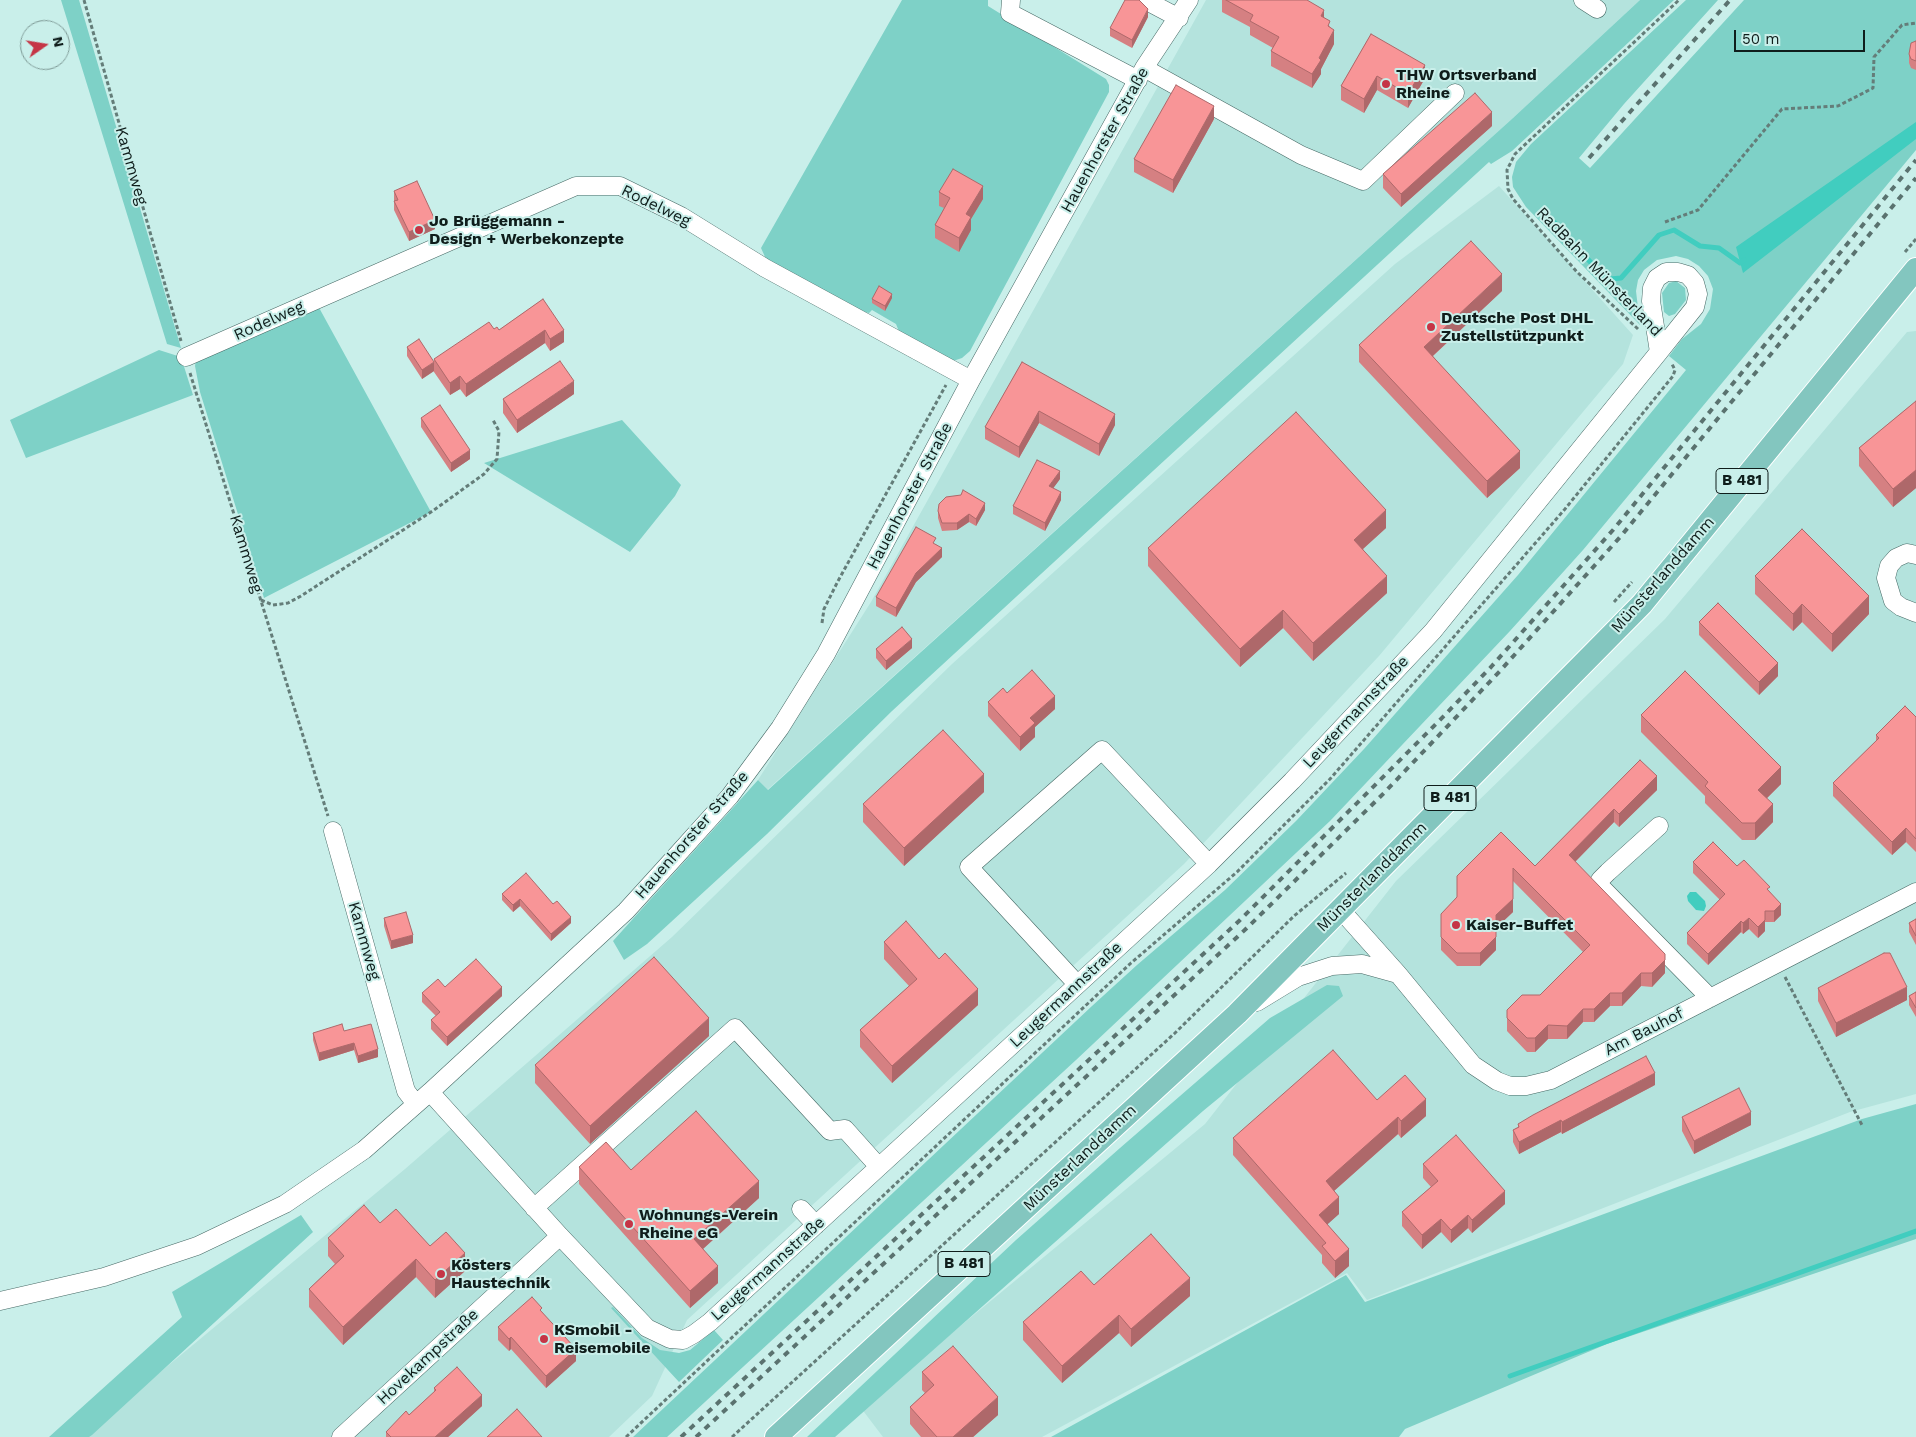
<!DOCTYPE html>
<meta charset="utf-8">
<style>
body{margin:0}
#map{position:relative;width:1916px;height:1437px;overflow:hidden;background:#c9efea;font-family:"Work Sans",sans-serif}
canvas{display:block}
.north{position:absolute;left:20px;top:20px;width:50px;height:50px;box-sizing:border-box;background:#c9efea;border:1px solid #7f9b97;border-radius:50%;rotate:77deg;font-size:14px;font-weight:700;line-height:20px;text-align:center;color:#0f1d1b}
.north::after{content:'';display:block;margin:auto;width:18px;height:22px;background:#c53546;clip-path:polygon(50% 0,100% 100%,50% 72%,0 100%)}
.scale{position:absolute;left:1734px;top:30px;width:131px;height:22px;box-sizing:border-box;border:2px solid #0f1d1b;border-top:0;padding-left:6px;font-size:15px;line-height:18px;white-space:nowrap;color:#0f1d1b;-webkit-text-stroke:4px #c9efea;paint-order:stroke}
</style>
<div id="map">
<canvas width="1916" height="1437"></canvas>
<div class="north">N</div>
<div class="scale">50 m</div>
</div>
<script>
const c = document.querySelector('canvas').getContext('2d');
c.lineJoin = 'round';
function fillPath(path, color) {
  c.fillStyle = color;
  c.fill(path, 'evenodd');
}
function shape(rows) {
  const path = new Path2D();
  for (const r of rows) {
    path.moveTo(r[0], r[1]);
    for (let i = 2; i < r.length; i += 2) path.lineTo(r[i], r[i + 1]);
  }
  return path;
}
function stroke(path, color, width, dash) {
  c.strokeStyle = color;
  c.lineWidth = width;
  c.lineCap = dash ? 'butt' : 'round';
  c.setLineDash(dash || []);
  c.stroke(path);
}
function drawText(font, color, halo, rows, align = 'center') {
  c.font = font + ' "Work Sans",sans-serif';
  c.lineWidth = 4;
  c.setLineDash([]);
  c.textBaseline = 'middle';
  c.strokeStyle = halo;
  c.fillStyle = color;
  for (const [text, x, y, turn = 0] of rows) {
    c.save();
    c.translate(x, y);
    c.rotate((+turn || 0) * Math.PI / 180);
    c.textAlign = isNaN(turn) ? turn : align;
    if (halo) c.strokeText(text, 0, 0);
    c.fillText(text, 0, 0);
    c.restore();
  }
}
fillPath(shape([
 [1206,0,1640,0,1513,118,767,790,758,780,871,602],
 [1499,186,1633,335,1623,364,1379,656,1184,864,687,1320,652,1396,609,1437,82,1437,405,1169,672,937,952,664,1395,264],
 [1916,331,1916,1094,1850,1112,1367,1300,1347,1273,1042,1437,883,1437,861,1408,1205,1124,1396,881,1665,619,1907,332]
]), '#b4e3dd');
fillPath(shape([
 [61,0,79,0,181,348,167,344],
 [902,0,988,0,988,6,1106,79,1109,85,1109,92,970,351,962,358,950,362,900,334,896,324,872,310,869,313,856,310,766,259,761,248],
 [1640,0,1674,0,1512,151,1491,164,1489,162,892,711,767,834,647,944,624,960,613,941,758,780,768,790,1513,118],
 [1686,0,1718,0,1624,104,1579,158,1590,168,1744,0,1916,0,1916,150,1583,550,1510,631,1330,821,1076,1060,667,1437,633,1437,1092,1006,1137,965,1225,890,1296,821,1364,749,1518,575,1686,370,1669,356,1682,339,1701,324,1710,309,1713,289,1708,276,1699,266,1688,259,1676,256,1657,260,1644,270,1638,280,1636,291,1640,325,1526,207,1513,187,1512,177,1516,162,1531,144],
 [1676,281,1685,288,1686,300,1675,314,1669,316,1664,312,1662,293,1669,283],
 [317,304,431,512,264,598,200,392,195,366,197,355],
 [159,350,181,357,193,395,26,458,10,420],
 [622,420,681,485,675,496,630,552,484,463],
 [1327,985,1339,986,1343,996,1203,1111,835,1437,807,1437,1016,1240,1120,1148,1270,1018],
 [1916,1104,1916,1239,1607,1344,1405,1429,1399,1437,1051,1437,1346,1275,1365,1302,1862,1119],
 [301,1215,313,1232,92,1435,89,1437,49,1437,182,1317,172,1292],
 [613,1307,642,1338,660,1350,679,1353,690,1350,714,1330,723,1340,679,1382,611,1308]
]), '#7ed1c7');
fillPath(shape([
 [1916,122,1916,139,1743,273,1736,247],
 [1690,892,1696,892,1705,901,1706,906,1704,911,1696,910,1688,901,1687,896]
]), '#41cdbf');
stroke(shape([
 [1555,223,1604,277,1610,279,1621,278,1659,235,1674,230,1700,246,1719,248,1740,263,1744,260],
 [1510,1376,1916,1231]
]), '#41cdbf', 5);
const minor = shape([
 [1011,0,1010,13,1138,80],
 [1145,0,1179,18],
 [1583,0,1597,9],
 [1144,68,1301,155,1363,181,1455,93],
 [186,357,576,186,620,186,681,216,765,268,971,380],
 [1916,555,1907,553,1896,558,1889,566,1886,578,1893,601,1901,607,1916,613],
 [1659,826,1608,872,1600,880,1601,887,1710,998],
 [333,831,406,1091,416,1104],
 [1340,909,1398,974,1473,1065,1497,1081,1510,1086,1526,1086,1551,1080,1916,892],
 [1077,984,969,867,1102,750,1209,864],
 [1257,1002,1298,977,1332,966,1362,964,1398,974],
 [430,1092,560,1236,647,1328,670,1339,683,1340,694,1334,710,1322,1209,864,1292,781,1433,631,1659,352,1695,307,1698,294,1695,283,1688,275,1678,272,1666,272,1657,278,1652,288,1651,301,1659,352],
 [534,1208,735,1028,830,1131,845,1129,879,1167],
 [801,1209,816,1225],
 [0,1301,104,1277,197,1246,285,1204,364,1150,430,1092,626,911,676,856,730,796,780,728,826,654,971,380,1144,68,1189,0],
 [341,1437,560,1236]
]);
const major = shape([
 [776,1437,1237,1014,1642,604,1916,269]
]);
stroke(minor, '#466965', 19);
stroke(major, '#fff', 24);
stroke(shape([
 [84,0,181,341],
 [1665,222,1698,210,1782,109,1838,106,1873,88,1874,57,1902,25,1916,23],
 [1905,252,1916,239],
 [1638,329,1577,272,1513,199,1508,189,1507,170,1515,154,1679,0],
 [190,373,328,816],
 [261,600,273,605,288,603,301,596,434,510,484,474,497,459,499,431,493,420],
 [1614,602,1632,582],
 [822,623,824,609,838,581,946,385],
 [1785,977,1863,1127],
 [626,1437,1131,963,1237,872,1330,779,1565,509,1673,376,1675,370,1672,364],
 [732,1437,1175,1033,1294,916,1346,873]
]), '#647d79', 3, [4, 2.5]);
stroke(minor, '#fff', 18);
stroke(major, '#83c6bf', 22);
stroke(shape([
 [1589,158,1730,0],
 [681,1437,1239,921,1439,721,1491,667,1613,530,1916,160],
 [696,1437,1248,927,1384,793,1500,671,1621,536,1916,178]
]), '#5a726f', 4, [6, 6]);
fillPath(shape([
 [1222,0,1307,0,1324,17,1330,27,1334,44,1321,69,1321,74,1312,88,1271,66,1271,51,1273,48,1250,35,1250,27,1222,12],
 [1148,17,1132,48,1110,36,1110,28],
 [1371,34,1425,78,1408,108,1377,90,1364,113,1341,100,1341,86],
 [1916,41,1916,70,1911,68,1909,63,1909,54],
 [1214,119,1173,193,1134,172,1134,159],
 [1492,126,1401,207,1383,188,1383,174],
 [394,191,435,229,409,241,394,210],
 [939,192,983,199,971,219,971,230,959,252,935,238,935,225,944,208,939,206],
 [1502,291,1433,356,1520,468,1487,498,1359,362,1359,345],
 [892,298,885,311,872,303,872,299],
 [543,299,564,342,550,351,545,343,466,397,460,389,450,395,434,372,434,359,494,329,499,330],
 [407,347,434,371,422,379,407,356],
 [1022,362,1115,425,1099,456,1039,423,1019,458,985,439,985,427],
 [574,394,517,433,503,413,503,399],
 [1916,401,1916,488,1893,507,1859,466,1859,448],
 [421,418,470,459,451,472,421,427],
 [1060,479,1053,488,1061,500,1045,531,1013,514,1013,506],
 [985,510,976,526,969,522,957,530,942,531,938,518,938,511],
 [1386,528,1363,549,1387,593,1313,661,1283,628,1240,667,1148,566,1148,548],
 [936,544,942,557,916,582,896,617,876,606,876,597],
 [1755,576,1869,614,1832,652,1802,622,1793,631,1755,594],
 [1699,622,1778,676,1759,695,1699,635],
 [912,648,886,670,876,658,876,649],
 [1007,693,1055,709,1035,727,1035,737,1020,751,988,716,988,702],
 [1641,715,1781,784,1767,798,1773,822,1755,840,1742,840,1705,803,1705,796,1641,732],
 [1916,717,1916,852,1906,842,1892,855,1833,796,1833,783,1876,741,1876,735],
 [1640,760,1657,790,1619,827,1614,822,1575,862,1665,973,1652,987,1641,986,1622,1006,1610,1006,1594,1022,1583,1022,1567,1039,1548,1039,1535,1052,1527,1052,1507,1031,1507,1010,1540,995,1583,952,1513,881,1513,912,1496,928,1496,950,1480,966,1457,966,1441,950,1441,914,1457,898,1501,832,1535,866],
 [984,792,904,866,863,822,863,804],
 [1693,862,1737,866,1770,892,1781,915,1774,922,1765,922,1765,931,1758,938,1749,929,1743,934,1741,932,1708,965,1687,944,1687,933,1720,900,1693,873],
 [502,894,553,904,571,923,551,941,520,906,513,912,502,900],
 [384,918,413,943,391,949,384,926],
 [1916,919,1916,945,1909,932,1909,923],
 [884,942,978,1005,892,1083,860,1047,860,1030,909,986,884,959],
 [445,987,502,996,447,1046,431,1029,431,1020,436,1016,422,1002,422,993],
 [1818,988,1907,1000,1836,1037,1818,1001],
 [1916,992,1916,1017,1909,1005,1909,996],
 [344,1031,378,1057,358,1063,354,1050,319,1061,313,1040,313,1033],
 [709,1036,590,1144,535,1083,535,1065],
 [1655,1085,1562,1134,1561,1132,1519,1154,1513,1142,1513,1130,1518,1127,1518,1124],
 [1377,1100,1426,1116,1401,1138,1398,1134,1334,1191,1339,1214,1327,1224,1349,1266,1335,1278,1322,1263,1322,1255,1233,1155,1233,1138],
 [1682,1117,1751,1125,1694,1154,1682,1131],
 [1423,1164,1505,1204,1472,1233,1468,1228,1451,1243,1441,1232,1422,1249,1402,1226,1402,1212,1431,1187,1423,1178],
 [579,1167,631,1170,759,1198,703,1249,718,1283,690,1308,579,1184],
 [380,1223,430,1246,465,1271,435,1298,416,1277,343,1345,309,1307,309,1289,335,1264,328,1256,328,1238],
 [1094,1285,1190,1296,1131,1347,1119,1333,1062,1383,1023,1340,1023,1322],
 [542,1312,576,1361,546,1388,511,1349,509,1351,498,1340,498,1327],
 [922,1372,998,1415,973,1437,921,1437,910,1424,910,1407,925,1393,922,1390],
 [434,1388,482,1406,448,1437,386,1437,386,1432,409,1415,434,1392]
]), '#d58082');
fillPath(shape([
 [1148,9,1148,17,1132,48,1132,40],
 [1324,10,1324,24,1321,16],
 [1334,30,1334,44,1321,69,1321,74,1312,88,1312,74,1319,58],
 [1425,65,1425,78,1408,108,1408,94],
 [1377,76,1377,90,1364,113,1364,99],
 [1214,106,1214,119,1173,193,1173,180],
 [1492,112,1492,126,1401,207,1401,194],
 [983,186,983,199,971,219,971,230,959,252,959,238,966,214],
 [435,220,435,229,409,241,409,232],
 [1502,274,1502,291,1424,364,1424,347],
 [892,294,892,298,885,311,885,306],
 [545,330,545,343,466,397,466,384],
 [564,330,564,342,550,351,550,339],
 [434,362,434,371,422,379,422,370],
 [460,376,460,389,450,395,450,383],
 [574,381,574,394,517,433,517,420],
 [1039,411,1039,423,1019,458,1019,447],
 [1115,414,1115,425,1099,456,1099,444],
 [470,450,470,459,451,472,451,463],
 [1520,451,1520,468,1487,498,1487,481],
 [1916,470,1916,488,1893,507,1893,489],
 [1060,471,1060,479,1049,494,1049,486],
 [1061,492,1061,500,1045,531,1045,523],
 [985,503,985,510,976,526,976,519],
 [1386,510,1386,528,1354,557,1354,540],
 [969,514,969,522,957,530,957,523],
 [942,548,942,557,916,582,896,617,896,608,916,573],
 [1387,576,1387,593,1313,661,1313,643],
 [1869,596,1869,614,1832,652,1832,634],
 [1802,604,1802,622,1793,631,1793,614],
 [1283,610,1283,628,1240,667,1240,649],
 [912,639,912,648,886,670,886,661],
 [1778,663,1778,676,1759,695,1759,682],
 [1055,696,1055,709,1035,727,1035,737,1020,751,1020,737,1030,718],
 [1781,767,1781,784,1758,807,1758,790],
 [984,774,984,792,904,866,904,848],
 [1657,776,1657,790,1619,827,1619,814],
 [1773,804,1773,822,1755,840,1755,823],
 [1614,809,1614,822,1569,868,1569,855],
 [1906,828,1906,842,1892,855,1892,842],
 [1513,868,1513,912,1496,928,1496,950,1480,966,1480,953,1496,915],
 [520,899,520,906,513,912,513,905],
 [1781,904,1781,915,1774,922,1774,911],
 [571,917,571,923,551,941,551,934],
 [1749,918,1749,929,1743,934,1743,923],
 [1765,920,1765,931,1758,938,1758,927],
 [1741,921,1741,932,1708,965,1708,954],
 [413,935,413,943,391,949,391,941],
 [1665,960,1665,973,1652,987,1652,973],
 [1641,973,1641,986,1622,1006,1622,993],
 [502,987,502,996,447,1046,447,1037],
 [1907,987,1907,1000,1836,1037,1836,1023],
 [978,989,978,1005,892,1083,892,1066],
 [1610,993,1610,1006,1594,1022,1594,1009],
 [1583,1009,1583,1022,1567,1039,1567,1026],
 [709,1018,709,1036,590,1144,590,1126],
 [1548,1025,1548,1039,1535,1052,1535,1038],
 [354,1043,354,1050,319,1061,319,1053],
 [378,1049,378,1057,358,1063,358,1056],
 [1655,1073,1655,1085,1562,1134,1562,1122],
 [1426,1099,1426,1116,1401,1138,1401,1121],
 [1751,1112,1751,1125,1694,1154,1694,1141],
 [1398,1117,1398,1134,1326,1198,1326,1181],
 [1561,1120,1561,1132,1519,1154,1519,1142],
 [759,1181,759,1198,694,1257,694,1239],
 [1505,1191,1505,1204,1472,1233,1472,1220],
 [1339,1197,1339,1214,1319,1232,1319,1215],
 [1468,1215,1468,1228,1451,1243,1451,1230],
 [1441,1219,1441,1232,1422,1249,1422,1235],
 [1349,1249,1349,1266,1335,1278,1335,1261],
 [465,1253,465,1271,435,1298,435,1280],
 [416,1259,416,1277,343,1345,343,1327],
 [718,1266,718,1283,690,1308,690,1291],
 [1190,1278,1190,1296,1131,1347,1131,1329],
 [1119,1315,1119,1333,1062,1383,1062,1366],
 [511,1337,511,1349,509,1351,509,1339],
 [576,1349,576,1361,546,1388,546,1376],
 [482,1395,482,1406,448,1437,435,1437],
 [998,1397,998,1415,973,1437,953,1437]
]), '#ae686a');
const building = shape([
 [1125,0,1139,0,1148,9,1132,40,1110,28,1125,0],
 [1226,0,1307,0,1324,10,1321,16,1330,21,1328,26,1334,30,1319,58,1321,60,1312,74,1271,51,1279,37,1250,21,1253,15,1226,0],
 [1371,34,1425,65,1408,94,1377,76,1364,99,1341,86,1371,34],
 [1916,41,1916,61,1911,59,1909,54,1911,43,1916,41],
 [1176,85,1214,106,1173,180,1134,159,1176,85],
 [1475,93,1492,112,1401,194,1383,174,1475,93],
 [953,169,983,186,966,214,971,217,959,238,935,225,950,198,939,192,953,169],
 [417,181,435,220,409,232,394,201,398,200,394,191,417,181],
 [1471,241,1502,274,1424,347,1520,451,1487,481,1359,345,1471,241],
 [879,286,892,294,885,306,872,299,879,286],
 [543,299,564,330,550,339,545,330,466,384,460,376,450,383,434,359,489,322,494,329,497,327,499,330,543,299],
 [419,339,434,362,422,370,407,347,419,339],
 [560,361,574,381,517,420,503,399,560,361],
 [1022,362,1115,414,1099,444,1039,411,1019,447,985,427,1022,362],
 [1916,401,1916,470,1893,489,1859,448,1916,401],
 [440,405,470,450,451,463,421,418,440,405],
 [1296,412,1386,510,1354,540,1387,576,1313,643,1283,610,1240,649,1148,548,1296,412],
 [1037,460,1060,471,1049,486,1061,492,1045,523,1013,506,1037,460],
 [963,490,985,503,976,519,969,514,957,523,942,523,938,511,939,504,946,497,961,495,963,490],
 [916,527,936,538,933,543,942,548,916,573,896,608,876,597,916,527],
 [1802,529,1869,596,1832,634,1802,604,1793,614,1755,576,1802,529],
 [1718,603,1778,663,1759,682,1699,622,1718,603],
 [902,627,912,639,886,661,876,649,902,627],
 [1032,670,1055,696,1030,718,1035,723,1020,737,988,702,1003,688,1007,693,1032,670],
 [1685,671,1781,767,1758,790,1773,804,1755,823,1742,823,1705,786,1708,782,1641,715,1685,671],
 [1905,706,1916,717,1916,839,1906,828,1892,842,1833,783,1879,738,1876,735,1905,706],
 [943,730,984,774,904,848,863,804,943,730],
 [1640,760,1657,776,1619,814,1614,809,1569,855,1665,954,1665,960,1652,973,1641,973,1622,993,1610,993,1594,1009,1583,1009,1567,1026,1548,1025,1535,1038,1527,1038,1507,1018,1507,1010,1522,995,1540,995,1590,945,1513,868,1513,899,1496,915,1496,937,1480,953,1457,953,1441,937,1441,914,1457,897,1457,876,1501,832,1535,866,1640,760],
 [1713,842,1737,866,1744,860,1770,887,1767,889,1781,904,1774,911,1765,911,1765,920,1758,927,1749,918,1743,923,1741,921,1708,954,1687,933,1725,894,1693,862,1713,842],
 [526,873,553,904,557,901,571,917,551,934,520,899,513,905,502,894,526,873],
 [406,912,413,935,391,941,384,918,406,912],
 [1916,919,1916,936,1909,923,1916,919],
 [906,921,939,959,945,953,978,989,892,1066,860,1030,917,979,884,942,906,921],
 [1884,953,1890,953,1907,987,1836,1023,1818,988,1884,953],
 [654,957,709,1018,590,1126,535,1065,654,957],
 [476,959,502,987,447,1037,431,1020,440,1012,422,993,438,979,445,987,476,959],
 [1916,992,1916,1008,1909,996,1916,992],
 [342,1024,344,1031,371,1024,378,1049,358,1056,354,1043,319,1053,313,1033,342,1024],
 [1333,1050,1377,1100,1405,1075,1426,1099,1401,1121,1398,1117,1326,1181,1339,1197,1319,1215,1349,1249,1335,1261,1322,1246,1326,1243,1233,1138,1333,1050],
 [1646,1056,1655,1073,1562,1122,1561,1120,1519,1142,1513,1130,1519,1127,1518,1124,1533,1115,1646,1056],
 [1739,1088,1751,1112,1694,1141,1682,1117,1739,1088],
 [696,1111,759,1181,694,1239,718,1266,690,1291,579,1167,606,1142,631,1170,696,1111],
 [1456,1135,1505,1191,1472,1220,1468,1215,1451,1230,1441,1219,1422,1235,1402,1212,1438,1181,1423,1164,1456,1135],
 [364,1205,380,1223,396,1209,430,1246,446,1232,465,1253,435,1280,416,1259,343,1327,309,1289,344,1256,328,1238,364,1205],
 [1151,1234,1190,1278,1131,1329,1119,1315,1062,1366,1023,1322,1081,1271,1094,1285,1151,1234],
 [532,1297,542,1308,540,1310,576,1349,546,1376,511,1337,509,1339,498,1327,532,1297],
 [953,1346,998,1397,953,1437,937,1437,910,1407,934,1385,922,1372,953,1346],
 [457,1367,482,1395,435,1437,391,1437,386,1432,406,1411,409,1415,436,1390,434,1388,457,1367],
 [517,1409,542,1437,487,1437,517,1409]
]);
fillPath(building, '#f89597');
stroke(building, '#ae686a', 1);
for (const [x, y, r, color] of [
 [1386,84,5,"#c53546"],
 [419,230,5,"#c53546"],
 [1431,327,5,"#c53546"],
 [1456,925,5,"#c53546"],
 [629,1224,5,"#c53546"],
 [441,1274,5,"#c53546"],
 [544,1339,5,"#c53546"]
]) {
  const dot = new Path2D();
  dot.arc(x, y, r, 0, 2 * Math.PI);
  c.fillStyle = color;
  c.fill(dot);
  stroke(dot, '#c9efea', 2);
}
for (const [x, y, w] of [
 [1742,481,52],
 [1450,798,52],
 [964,1264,52]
]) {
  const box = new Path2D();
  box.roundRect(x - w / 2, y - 12.5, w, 25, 4);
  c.fillStyle = '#c9efea';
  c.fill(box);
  stroke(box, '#0f1d1b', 1);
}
drawText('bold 15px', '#0f1d1b', null, [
 ["B 481",1742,481],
 ["B 481",1450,798],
 ["B 481",964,1264]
]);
drawText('bold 16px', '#0f1d1b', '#c9efea', [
 ["THW Ortsverband",1396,75],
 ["Rheine",1396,93],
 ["Jo Brüggemann -",429,221],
 ["Design + Werbekonzepte",429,239],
 ["Deutsche Post DHL",1441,318],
 ["Zustellstützpunkt",1441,336],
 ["Kaiser-Buffet",1466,925],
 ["Wohnungs-Verein",639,1215],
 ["Rheine eG",639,1233],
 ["Kösters",451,1265],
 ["Haustechnik",451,1283],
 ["KSmobil -",554,1330],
 ["Reisemobile",554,1348]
], 'left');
drawText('16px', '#0f1d1b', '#c9efea', [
 ["Hauenhorster Straße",1105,140,-61],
 ["Kammweg",131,166,74],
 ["Rodelweg",656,206,26],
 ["RadBahn Münsterland",1599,272,46],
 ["Rodelweg",269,321,-24],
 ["Hauenhorster Straße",910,496,-62],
 ["Kammweg",246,554,73],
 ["Münsterlanddamm",1663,575,-49],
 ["Leugermannstraße",1356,712,-47],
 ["Hauenhorster Straße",692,835,-49],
 ["Münsterlanddamm",1372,877,-45],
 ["Kammweg",364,941,74],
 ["Leugermannstraße",1066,995,-43],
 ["Am Bauhof",1644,1032,-27],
 ["Münsterlanddamm",1080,1158,-43],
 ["Leugermannstraße",768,1269,-42],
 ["Hovekampstraße",428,1357,-43]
]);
</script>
